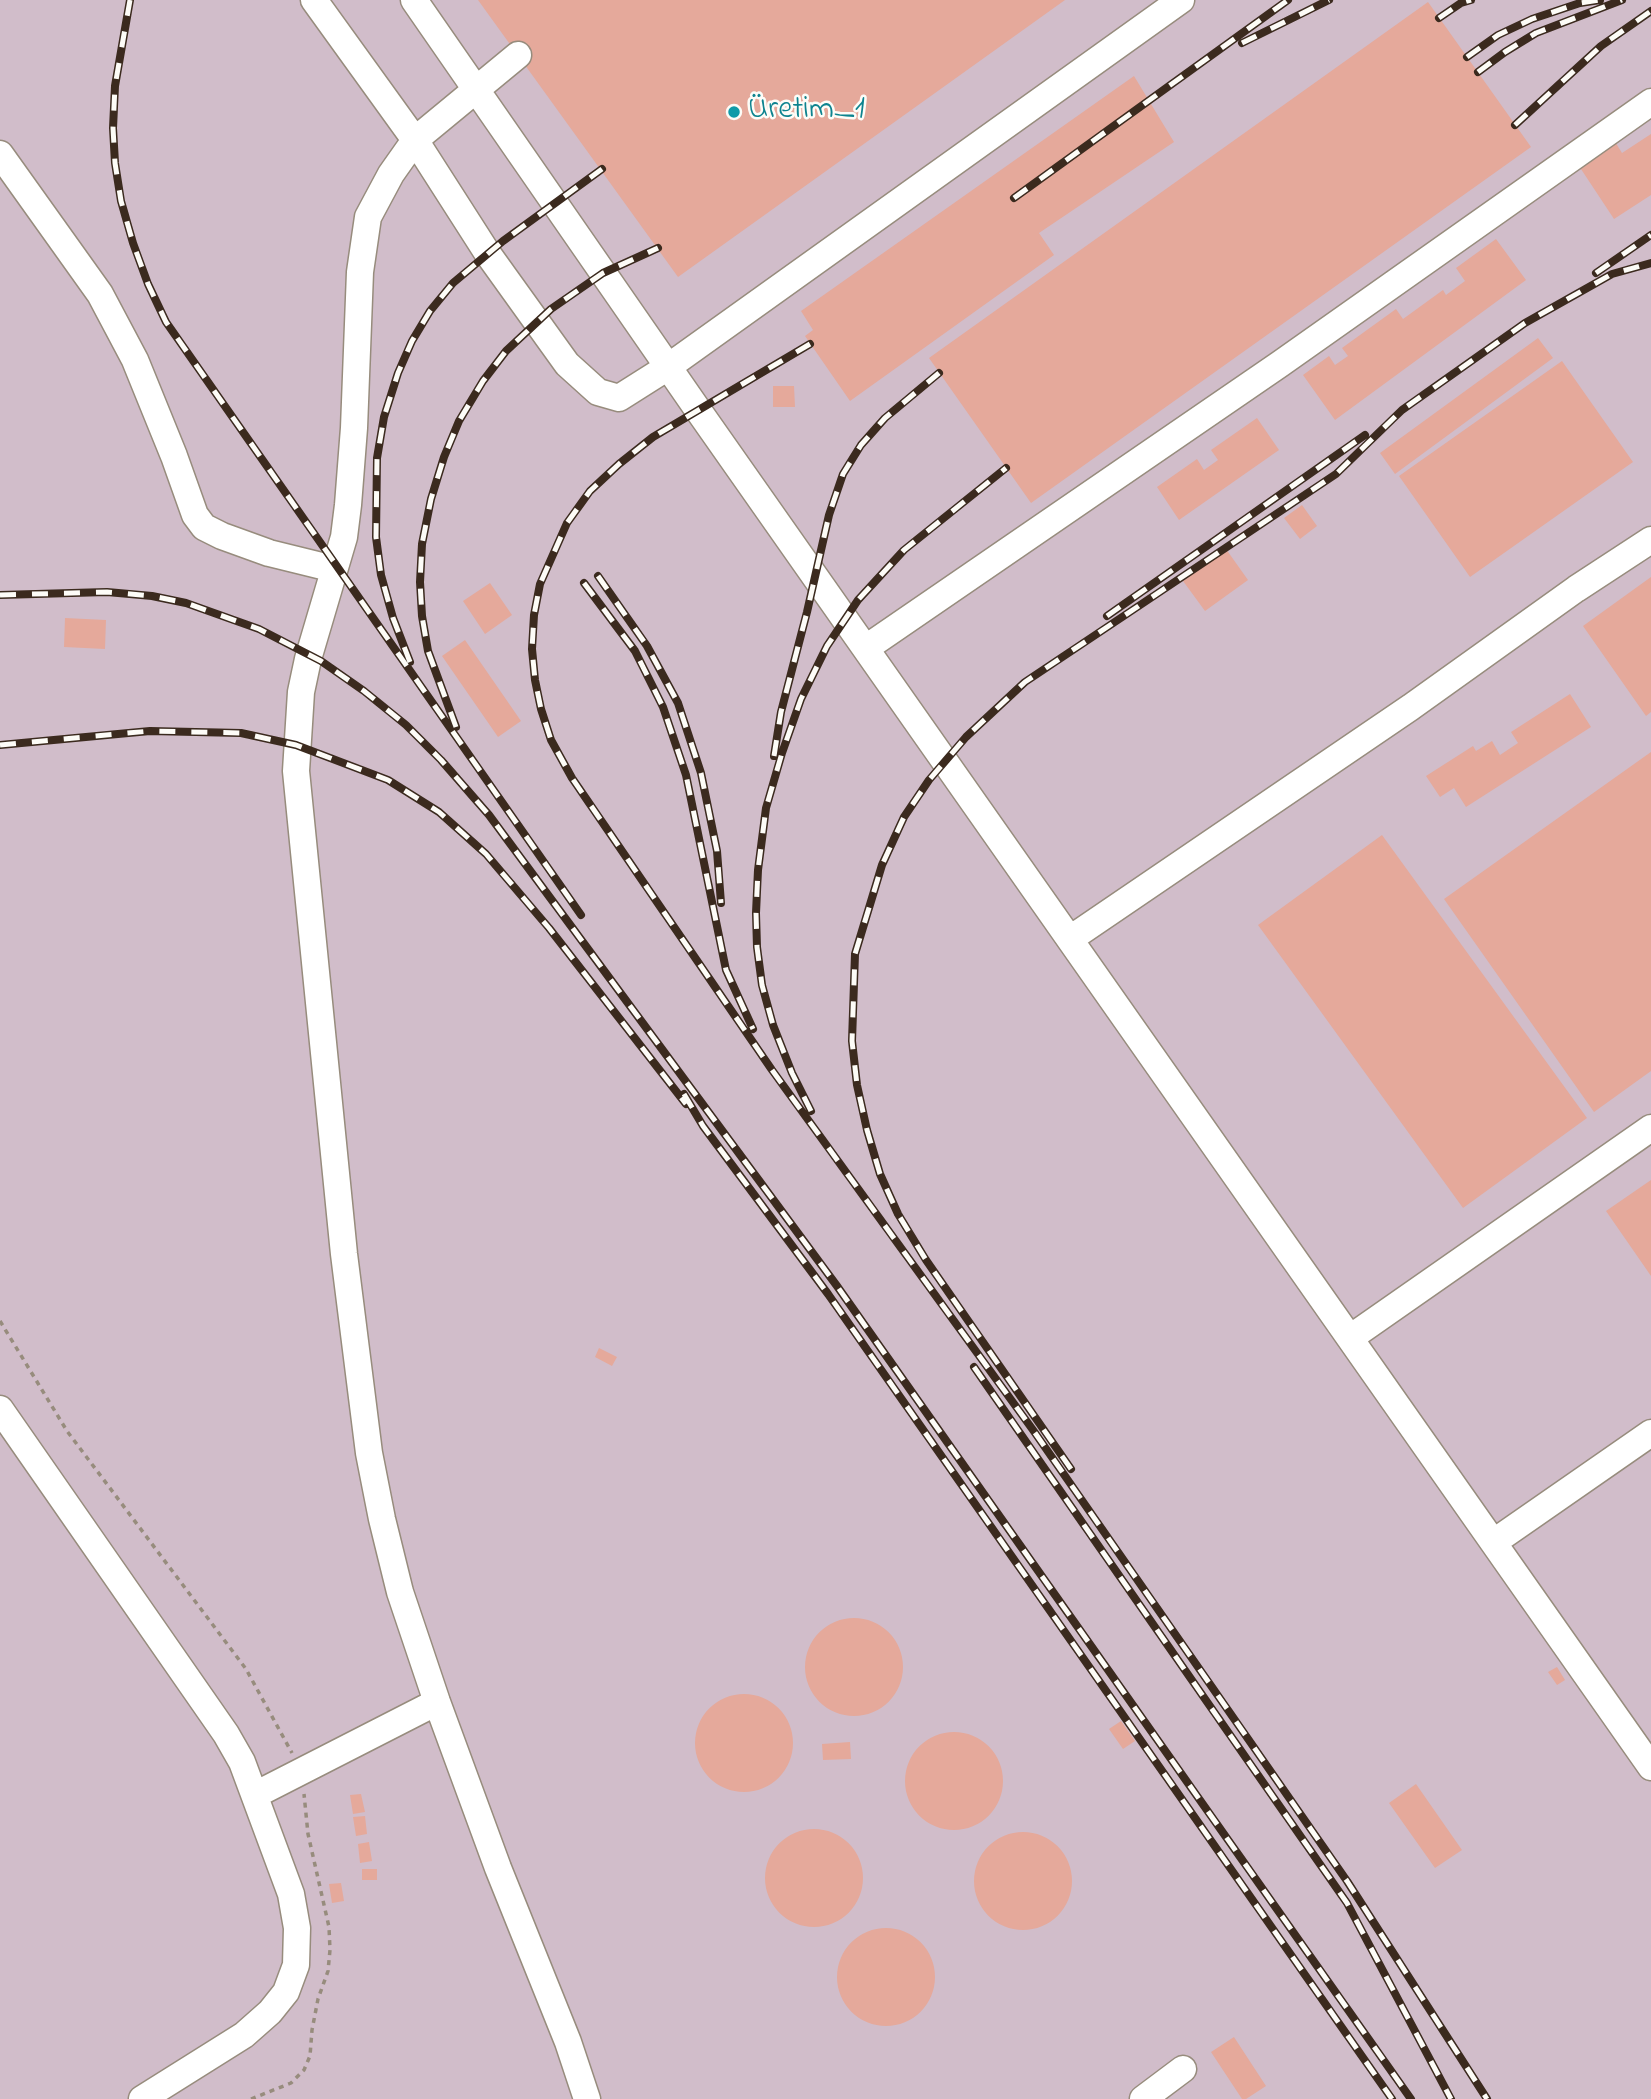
<!DOCTYPE html>
<meta charset="utf-8">
<style>
body{margin:0}
canvas{display:block;background:#f3efdc}
</style>
<canvas width="1651" height="2099"></canvas>
<script>
const c = document.querySelector('canvas').getContext('2d');
c.lineJoin = 'round';
function fillPath(path, color) {
  c.fillStyle = color;
  c.fill(path, 'evenodd');
}
function shape(rows) {
  const path = new Path2D();
  for (const r of rows) {
    if (r.length === 3) {
      path.moveTo(r[0] + r[2], r[1]);
      path.arc(r[0], r[1], r[2], 0, 2 * Math.PI);
      continue;
    }
    path.moveTo(r[0], r[1]);
    for (let i = 2; i < r.length; i += 2) path.lineTo(r[i], r[i + 1]);
  }
  return path;
}
function stroke(path, color, width, dash) {
  c.strokeStyle = color;
  c.lineWidth = width;
  c.lineCap = dash ? 'butt' : 'round';
  c.setLineDash(dash || []);
  c.stroke(path);
}
function drawText(font, color, halo, rows, align = 'center') {
  c.font = font + ' "Indie Flower",sans-serif';
  c.lineWidth = 5;
  c.setLineDash([]);
  c.textBaseline = 'middle';
  c.strokeStyle = halo;
  c.fillStyle = color;
  for (const [text, x, y, turn = 0] of rows) {
    c.save();
    c.translate(x, y);
    c.rotate((+turn || 0) * Math.PI / 180);
    c.textAlign = isNaN(turn) ? turn : align;
    if (halo) c.strokeText(text, 0, 0);
    c.fillText(text, 0, 0);
    c.restore();
  }
}
fillPath(shape([
 [0,0,1651,0,1651,2099,0,2099]
]), '#d1bdca');
fillPath(shape([
 [478,0,1065,0,678,277],
 [1428,2,1531,147,1031,503,929,358],
 [1134,76,1174,142,1039,233,1054,255,850,401,805,336,813,330,801,311],
 [1651,134,1651,195,1614,219,1577,163,1614,140,1622,153],
 [1496,239,1526,280,1335,420,1303,375,1329,356,1335,365,1348,356,1342,348,1396,309,1403,319,1443,290,1446,295,1465,281,1456,268],
 [1538,338,1553,358,1395,474,1380,453],
 [1562,361,1633,462,1470,577,1399,476],
 [773,386,794,386,795,407,773,407],
 [1257,418,1279,450,1179,520,1157,487,1197,459,1204,470,1218,460,1211,450],
 [1302,505,1317,526,1300,539,1284,518],
 [1226,549,1248,580,1205,611,1183,581],
 [1651,577,1651,712,1646,716,1583,626],
 [490,583,512,615,485,634,463,601],
 [65,618,106,620,105,649,64,647],
 [465,640,521,721,498,737,442,656],
 [1570,694,1591,727,1466,807,1454,788,1440,797,1426,776,1473,746,1476,751,1492,741,1500,755,1518,743,1511,732],
 [1651,752,1651,1071,1594,1112,1444,899],
 [1382,835,1587,1118,1463,1208,1258,925],
 [1651,1180,1651,1276,1606,1211],
 [599,1348,617,1357,612,1366,595,1357],
 [854,1667,49],
 [1557,1667,1565,1680,1557,1685,1548,1672],
 [744,1743,49],
 [1121,1721,1135,1741,1123,1749,1109,1729],
 [954,1781,49],
 [850,1742,851,1759,823,1760,822,1744],
 [1416,1784,1462,1850,1435,1868,1389,1803],
 [361,1794,365,1812,353,1814,350,1795],
 [365,1816,367,1834,356,1836,353,1817],
 [814,1878,49],
 [1023,1881,49],
 [369,1842,372,1861,360,1863,358,1844],
 [362,1869,377,1869,377,1880,362,1880],
 [341,1883,344,1901,332,1903,329,1884],
 [886,1977,49],
 [1234,2037,1266,2086,1246,2099,1242,2099,1211,2052]
]), '#e5a99b');
const minor = shape([
 [314,0,415,140,488,254,567,364,598,392,619,398,668,367,1181,0],
 [414,0,698,410,1651,1767],
 [518,55,415,140,391,174,368,217,360,272,354,428,348,505,344,537,308,659,301,692,296,771,344,1254,369,1453,382,1519,400,1592,437,1702,498,1868,568,2042,587,2099],
 [0,154,100,294,135,360,174,456,195,515,204,527,222,536,269,553,334,569],
 [866,648,1280,364,1651,102],
 [1070,939,1411,707,1576,589,1651,540],
 [1350,1338,1651,1128],
 [0,1409,226,1734,242,1762,291,1894,297,1928,296,1965,286,1992,270,2012,244,2035,142,2099],
 [1494,1542,1651,1433],
 [255,1795,437,1702],
 [1143,2099,1183,2069]
]);
stroke(minor, '#978c7d', 29);
stroke(shape([
 [0,1321,67,1431,246,1669,292,1753],
 [251,2099,291,2083,304,2070,310,2056,312,2030,318,1999,328,1971,330,1950,329,1927,308,1834,304,1794]
]), '#978c7d', 3.5, [5, 5]);
stroke(minor, '#fff', 26);
const rail = shape([
 [130,0,115,86,113,128,115,163,121,201,133,243,148,284,166,322,581,915],
 [1439,18,1461,3,1471,0],
 [1242,43,1329,0],
 [1467,57,1498,35,1532,19,1580,3,1600,0],
 [1478,72,1505,52,1536,33,1622,0],
 [1515,125,1601,46,1651,11],
 [1014,198,1288,0],
 [1596,273,1651,235],
 [810,344,653,437,619,464,590,491,567,523,540,584,534,615,532,649,535,680,541,709,551,740,572,778,772,1070,1033,1430,1347,1881,1487,2099],
 [598,576,647,646,678,703,701,773,717,851,721,903],
 [584,583,635,651,663,707,686,775,726,970,753,1029],
 [0,595,107,592,152,596,186,603,259,629,321,661,364,691,406,725,441,760,489,815,837,1286,1411,2099],
 [1107,616,1365,435],
 [410,662,393,618,381,575,376,537,377,458,384,417,398,373,412,341,430,311,453,283,503,241,602,169],
 [456,727,428,651,422,616,420,582,422,544,431,499,444,457,459,421,483,381,506,351,551,309,603,273,658,248],
 [0,745,150,731,241,733,296,745,388,780,439,812,486,854,549,928,686,1104],
 [774,756,781,712,807,612,829,515,843,474,861,445,885,418,939,373],
 [684,1094,703,1126,828,1294,1392,2099],
 [811,1111,792,1073,773,1025,762,985,757,947,756,913,758,870,766,808,782,753,801,699,827,646,858,600,904,550,1006,468],
 [974,1367,1347,1903,1451,2099],
 [1071,1469,926,1260,898,1214,880,1174,867,1130,857,1085,852,1041,855,954,882,865,904,817,929,780,966,737,1025,682,1336,474,1402,410,1525,323,1612,274,1651,263]
]);
stroke(rail, '#3b2a1e', 8);
stroke(rail, '#fdfcf7', 5, [16]);
for (const [x, y, r, color] of [
 [734,112,7,"#0f9aa8"]
]) {
  const dot = new Path2D();
  dot.arc(x, y, r, 0, 2 * Math.PI);
  c.fillStyle = color;
  c.fill(dot);
  stroke(dot, '#fdfcf7', 2.5);
}
drawText('32px', '#0d838f', '#fdfcf7', [
 ["Üretim_1",748,112]
], 'left');
</script>
